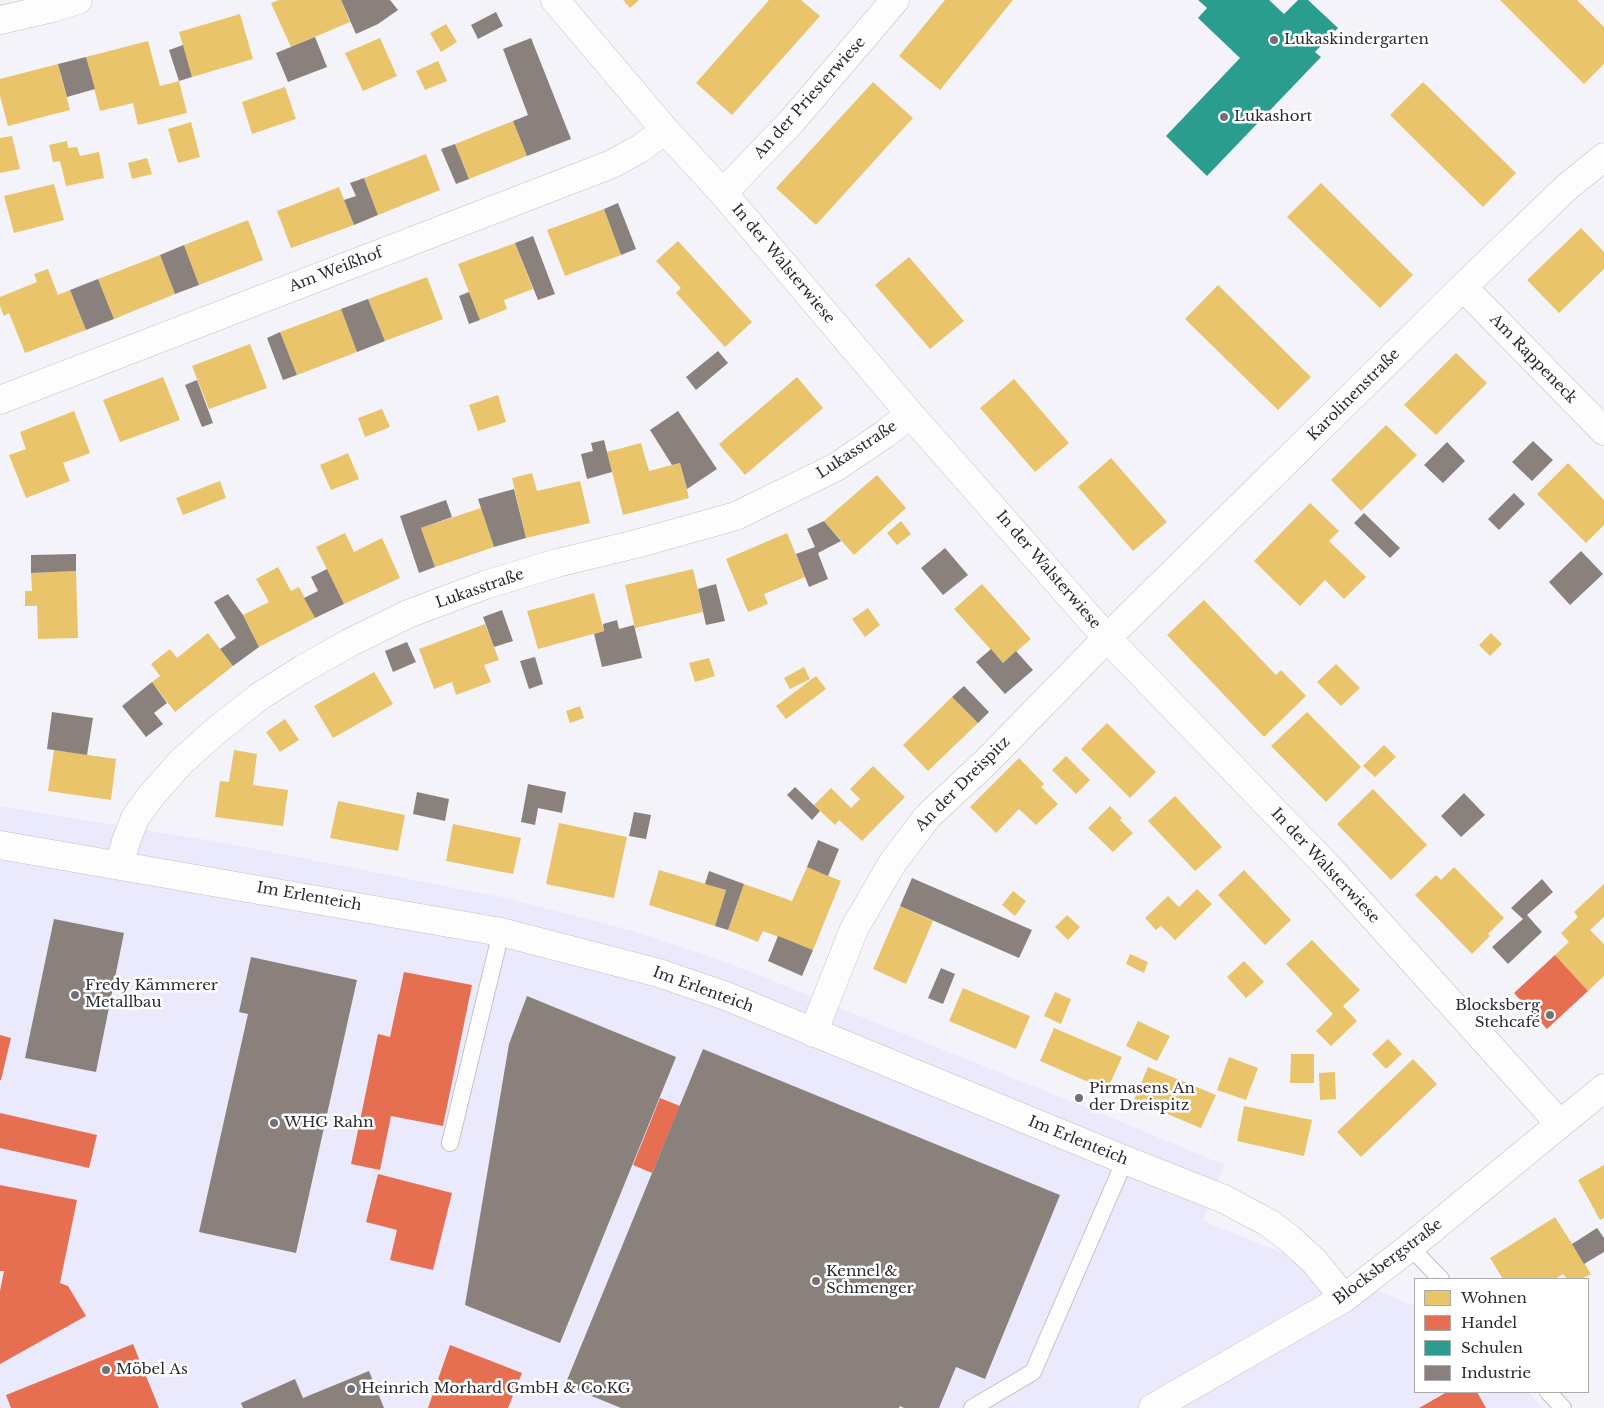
<!DOCTYPE html>
<meta charset="utf-8">
<style>
body{margin:0}
#map{position:relative;width:1604px;height:1408px;overflow:hidden;background:#f4f3fa;font-family:"Libre Baskerville",serif}
canvas{display:block}
.legend{position:absolute;left:1414px;top:1278px;width:175px;height:115px;box-sizing:border-box;background:#fff;border:1px solid #abaaad;margin:0;padding:6px 9px;list-style:none;font-size:15px;color:#2c2a33}
.legend li{display:flex;align-items:center;gap:10px;height:25px}
.legend b{width:25px;border:1px solid #abaaad}
</style>
<div id="map">
<canvas width="1604" height="1408"></canvas>
<ul class="legend">
<li><b style="height:14px;background:#e9c46a"></b>Wohnen</li>
<li><b style="height:14px;background:#e76f51"></b>Handel</li>
<li><b style="height:14px;background:#2a9d8f"></b>Schulen</li>
<li><b style="height:14px;background:#8a817c"></b>Industrie</li>
</ul>
</div>
<script>
const c = document.querySelector('canvas').getContext('2d');
c.lineJoin = 'round';
function fillPath(path, color) {
  c.fillStyle = color;
  c.fill(path, 'evenodd');
}
function shape(rows) {
  const path = new Path2D();
  for (const r of rows) {
    path.moveTo(r[0], r[1]);
    for (let i = 2; i < r.length; i += 2) path.lineTo(r[i], r[i + 1]);
  }
  return path;
}
function stroke(path, color, width, dash) {
  c.strokeStyle = color;
  c.lineWidth = width;
  c.lineCap = dash ? 'butt' : 'round';
  c.setLineDash(dash || []);
  c.stroke(path);
}
function drawText(font, color, halo, rows, align = 'center') {
  c.font = font + ' "Libre Baskerville",serif';
  c.lineWidth = 5;
  c.setLineDash([]);
  c.textBaseline = 'middle';
  c.strokeStyle = halo;
  c.fillStyle = color;
  for (const [text, x, y, turn = 0] of rows) {
    c.save();
    c.translate(x, y);
    c.rotate((+turn || 0) * Math.PI / 180);
    c.textAlign = isNaN(turn) ? turn : align;
    if (halo) c.strokeText(text, 0, 0);
    c.fillText(text, 0, 0);
    c.restore();
  }
}
fillPath(shape([
 [0,806,226,843,506,898,637,932,733,965,1105,1115,1224,1165,1203,1221,1415,1306,1415,1392,1528,1392,1542,1408,0,1408]
]), '#ebe9fc');
fillPath(shape([
 [279,0,341,0,350,22,291,47,271,3],
 [623,0,639,0,630,8],
 [769,0,801,0,820,16,732,115,696,83],
 [945,0,1013,0,940,90,899,56],
 [1500,0,1577,0,1604,27,1604,64,1584,84],
 [240,14,253,59,192,77,179,32],
 [446,24,457,42,441,52,430,33],
 [380,38,397,76,363,91,345,53],
 [148,41,160,86,179,81,187,113,138,125,133,103,100,111,86,57],
 [438,61,447,81,425,90,416,71],
 [58,64,70,110,8,126,0,96,0,79],
 [873,82,913,118,816,225,776,188],
 [1423,82,1516,173,1483,207,1390,115],
 [285,87,296,119,252,134,242,102],
 [513,121,527,156,469,179,455,144],
 [191,122,200,157,178,163,168,129],
 [12,136,20,169,0,173,0,138],
 [67,141,68,148,77,147,80,156,99,152,104,178,66,186,60,161,53,162,49,145],
 [426,154,440,190,378,215,364,178],
 [147,158,152,174,132,179,128,163],
 [1321,183,1413,275,1380,308,1287,217],
 [54,184,64,220,14,233,4,196],
 [339,187,354,225,291,248,277,211],
 [604,209,621,255,565,276,547,230],
 [248,220,263,260,199,285,184,245],
 [1581,228,1604,252,1604,269,1559,313,1527,280],
 [678,241,752,322,725,347,676,293,681,288,656,261],
 [515,243,533,289,504,300,507,309,480,320,458,264],
 [160,255,175,294,114,319,98,279],
 [909,257,964,321,930,349,875,285],
 [48,269,58,295,70,290,86,330,25,353,9,313,4,316,0,306,0,297,37,282,34,274],
 [427,277,443,319,385,341,368,299],
 [1218,285,1311,377,1278,410,1185,319],
 [341,309,357,352,297,375,280,332],
 [250,344,267,388,209,409,192,366],
 [1456,353,1487,383,1436,435,1404,405],
 [163,377,180,420,120,442,103,400],
 [797,377,823,408,745,475,719,444],
 [1014,379,1069,443,1035,472,980,408],
 [498,395,506,422,478,431,469,405],
 [382,409,390,427,365,437,358,418],
 [74,411,90,453,63,463,70,481,26,498,9,455,26,449,20,432],
 [1386,425,1417,455,1361,511,1331,480],
 [641,443,649,471,680,463,689,498,623,515,607,452],
 [348,453,359,479,331,490,320,465],
 [1111,458,1167,522,1133,551,1078,487],
 [1568,463,1604,500,1604,525,1586,543,1537,494],
 [532,473,537,491,580,481,590,523,526,538,512,478],
 [877,475,906,508,854,555,824,521],
 [220,481,226,498,183,515,176,498],
 [1310,503,1339,531,1329,541,1366,577,1344,599,1325,580,1300,606,1254,561],
 [481,508,494,547,435,567,421,528],
 [901,521,911,534,897,545,887,533],
 [345,533,354,552,382,538,400,578,344,604,316,547],
 [787,533,805,577,764,594,768,604,748,612,726,559],
 [278,567,291,591,299,587,315,618,259,647,243,615,269,602,256,579],
 [693,569,703,612,635,628,625,585],
 [76,571,78,638,38,639,37,606,25,606,25,591,32,591,31,573],
 [982,584,1031,639,1003,663,954,609],
 [594,593,604,631,538,649,527,611],
 [1204,600,1276,675,1281,670,1306,696,1264,737,1167,635],
 [868,608,880,625,865,637,852,619],
 [485,624,499,660,484,665,491,682,456,695,452,682,434,689,419,649],
 [208,633,233,666,175,712,152,682,160,676,151,664,170,649,177,658],
 [1491,633,1502,644,1490,656,1479,645],
 [709,658,715,676,695,682,689,663],
 [1336,664,1360,688,1341,706,1317,682],
 [804,667,810,679,790,689,784,678],
 [374,672,393,704,333,738,314,706],
 [816,676,826,689,786,719,776,706],
 [952,697,978,723,928,771,903,745],
 [580,706,584,718,570,723,566,711],
 [1307,712,1361,767,1326,802,1271,746],
 [285,719,299,740,280,752,266,732],
 [1107,723,1156,772,1130,798,1081,749],
 [1384,745,1396,757,1375,777,1363,766],
 [54,750,116,759,111,800,48,791],
 [234,750,257,754,253,785,288,790,283,826,215,817,220,781,229,782],
 [1066,756,1090,780,1076,794,1052,770],
 [1019,758,1044,784,1041,787,1058,804,1036,825,1019,809,996,833,970,807],
 [873,766,905,797,862,841,839,820,835,825,814,805,831,788,851,808,860,799,850,789],
 [1373,789,1427,845,1391,880,1337,824],
 [1175,796,1222,847,1195,871,1148,821],
 [338,801,405,815,398,851,330,838],
 [1110,806,1122,818,1120,820,1133,833,1113,852,1088,828],
 [559,823,627,837,614,898,546,884],
 [453,824,521,838,513,874,446,861],
 [807,867,841,881,813,950,763,931,758,942,728,930,744,884,792,901],
 [1454,867,1504,918,1488,934,1490,936,1472,954,1415,895,1436,875,1441,880],
 [659,870,726,890,715,926,649,905],
 [1244,870,1291,920,1265,945,1218,895],
 [1604,884,1604,917,1590,930,1604,944,1604,976,1588,991,1555,955,1569,942,1561,933,1578,917,1574,912],
 [1197,889,1212,904,1175,940,1161,926,1156,930,1145,918,1168,896,1179,907],
 [1013,891,1026,901,1015,916,1002,905],
 [900,906,933,921,906,984,873,969],
 [1067,915,1080,927,1068,940,1055,927],
 [1312,940,1360,990,1343,1006,1357,1021,1331,1046,1316,1031,1333,1014,1286,964],
 [1130,954,1148,962,1144,973,1126,964],
 [1244,961,1264,982,1246,998,1227,977],
 [963,988,1030,1016,1016,1049,949,1021],
 [1055,992,1071,999,1061,1024,1044,1016],
 [1138,1021,1170,1036,1157,1061,1126,1046],
 [1054,1028,1122,1057,1107,1090,1040,1061],
 [1388,1039,1402,1054,1386,1069,1372,1054],
 [1291,1054,1314,1054,1314,1083,1290,1083],
 [1229,1057,1258,1068,1246,1100,1217,1090],
 [1413,1059,1437,1084,1361,1157,1337,1132],
 [1148,1067,1216,1095,1201,1128,1134,1100],
 [1335,1072,1336,1099,1320,1100,1319,1073],
 [1244,1106,1312,1120,1304,1156,1237,1141],
 [1604,1165,1604,1218,1600,1220,1578,1180],
 [1555,1217,1591,1274,1581,1279,1567,1279,1563,1274,1555,1279,1503,1279,1490,1258]
]), '#e9c46a');
fillPath(shape([
 [1555,955,1588,991,1547,1029,1514,993],
 [404,972,472,985,443,1126,391,1116,380,1170,351,1164,378,1034,390,1037],
 [0,1035,11,1038,1,1080,0,1080],
 [660,1098,680,1106,652,1173,633,1165],
 [0,1113,97,1135,89,1168,0,1148],
 [378,1174,452,1193,433,1270,390,1260,397,1230,366,1222],
 [0,1185,77,1200,60,1283,68,1286,86,1316,0,1364,0,1291,4,1271,0,1271],
 [133,1344,159,1408,11,1408,6,1395],
 [450,1345,522,1373,508,1408,428,1408],
 [1447,1392,1477,1392,1486,1408,1419,1408]
]), '#e76f51');
fillPath(shape([
 [1198,0,1269,0,1284,14,1298,0,1308,0,1338,28,1315,52,1321,57,1207,176,1166,136,1240,58,1198,18,1207,8]
]), '#2a9d8f');
fillPath(shape([
 [341,0,390,0,398,10,378,24,356,34],
 [496,12,503,26,478,39,471,25],
 [315,37,327,67,288,82,276,53],
 [531,38,571,139,527,156,513,121,528,115,503,49],
 [183,45,192,77,179,81,169,50],
 [86,57,95,89,67,97,58,64],
 [455,144,469,179,456,184,441,149],
 [364,178,378,215,354,225,344,200,356,196,350,183],
 [618,203,636,249,621,255,604,209],
 [533,236,555,294,538,300,515,243],
 [184,245,199,285,175,294,160,255],
 [98,279,114,319,86,330,70,290],
 [469,292,480,320,469,324,459,296],
 [368,299,385,341,357,352,341,309],
 [280,332,297,375,283,380,267,338],
 [718,351,728,363,696,390,686,377],
 [197,380,213,423,202,427,185,385],
 [678,411,717,469,687,489,680,463,672,465,650,430],
 [604,440,612,472,587,479,581,454,593,451,591,443],
 [1533,441,1553,460,1532,481,1512,462],
 [1447,442,1465,461,1443,483,1424,465],
 [514,489,526,538,494,547,478,499],
 [1514,493,1525,504,1499,530,1488,519],
 [446,500,452,517,421,528,435,567,419,573,400,516],
 [1364,513,1400,548,1390,558,1354,523],
 [824,521,841,541,818,553,828,579,809,587,796,554,815,547,807,529],
 [945,548,968,575,943,595,921,568],
 [1581,551,1603,574,1570,605,1549,582],
 [76,554,76,571,31,573,31,555],
 [327,569,344,604,315,618,304,598,318,591,311,577],
 [716,584,725,621,706,625,698,589],
 [228,594,243,615,259,647,233,666,220,649,236,638,214,602],
 [502,610,513,641,494,647,483,617],
 [617,620,619,629,634,625,642,658,602,667,594,634,604,631,603,624],
 [407,642,416,662,393,672,385,651],
 [991,649,1003,663,1016,651,1033,670,1005,694,976,662],
 [535,657,543,684,529,689,520,661],
 [152,682,167,703,154,713,163,724,146,737,122,706],
 [964,686,989,712,978,723,952,697],
 [52,712,93,718,87,755,47,749],
 [528,784,566,792,562,813,538,808,535,825,521,822],
 [795,787,820,811,812,820,787,795],
 [417,792,449,799,445,821,413,814],
 [1464,793,1485,815,1461,837,1441,816],
 [634,812,651,815,646,839,629,836],
 [818,840,839,849,828,876,807,867],
 [709,871,744,884,728,930,715,926,726,890,705,884],
 [912,878,1032,930,1019,958,900,906],
 [1542,879,1553,892,1527,915,1542,932,1508,964,1492,947,1523,919,1511,908],
 [54,919,124,933,96,1072,25,1058],
 [778,936,813,950,802,976,768,961],
 [251,957,357,980,296,1253,199,1232,248,1014,239,1012],
 [941,968,955,974,943,1004,928,998],
 [527,996,676,1057,560,1343,465,1305,509,1044],
 [703,1049,1060,1195,985,1379,956,1367,939,1408,904,1408,900,1406,899,1408,621,1408,565,1385],
 [1597,1228,1604,1238,1604,1252,1584,1264,1572,1244],
 [369,1371,384,1408,243,1408,241,1403,295,1379,303,1398]
]), '#8a817c');
const service = shape([
 [450,1143,501,932],
 [1410,1247,1441,1279],
 [1548,1392,1563,1408],
 [972,1408,1033,1372,1125,1160]
]);
const minor = shape([
 [555,0,665,130,723,193,910,414,1107,638,1331,870,1560,1124],
 [723,193,792,121,895,0],
 [1463,287,1604,431],
 [0,400,612,164,641,148,665,130],
 [0,845,501,932,659,973,726,996,1125,1160,1224,1199,1269,1223,1290,1239,1314,1261,1344,1298],
 [120,864,126,841,135,818,151,796,182,761,217,730,260,696,303,669,349,643,408,614,485,585,557,563,636,544,736,516,836,467,885,434,910,414],
 [813,1033,854,929,893,862,928,816,984,764,1107,638,1463,287,1567,187,1604,157]
]);
const tertiary = shape([
 [0,20,52,8,78,0]
]);
const secondary = shape([
 [1153,1408,1344,1298,1410,1247,1604,1088]
]);
stroke(service, '#c1c0c7', 18);
stroke(minor, '#c1c0c7', 29);
stroke(tertiary, '#c1c0c7', 29);
stroke(secondary, '#c1c0c7', 29);
stroke(service, '#fdfdfe', 16);
stroke(minor, '#fdfdfe', 28);
stroke(tertiary, '#fdfdfe', 28);
stroke(secondary, '#fdfdfe', 28);
for (const [x, y, r, color] of [
 [1274,40,5,"#727079"],
 [1224,117,5,"#727079"],
 [75,995,5,"#727079"],
 [1550,1015,5,"#727079"],
 [1079,1098,5,"#727079"],
 [274,1123,5,"#727079"],
 [816,1281,5,"#727079"],
 [106,1370,5,"#727079"],
 [351,1389,5,"#727079"]
]) {
  const dot = new Path2D();
  dot.arc(x, y, r, 0, 2 * Math.PI);
  c.fillStyle = color;
  c.fill(dot);
  stroke(dot, '#fff', 2);
}
drawText('15px', '#2c2a33', '#fff', [
 ["Lukaskindergarten",1284,40],
 ["Lukashort",1234,117],
 ["Fredy Kämmerer",85,986],
 ["Metallbau",85,1003],
 ["Blocksberg",1540,1006,"right"],
 ["Stehcafé",1540,1023,"right"],
 ["Pirmasens An",1089,1089],
 ["der Dreispitz",1089,1106],
 ["WHG Rahn",284,1123],
 ["Kennel &",826,1272],
 ["Schmenger",826,1289],
 ["Möbel As",116,1370],
 ["Heinrich Morhard GmbH & Co.KG",361,1389]
], 'left');
drawText('15px', '#2c2a33', '#fff', [
 ["An der Priesterwiese",810,98,-48],
 ["In der Walsterwiese",783,264,50],
 ["Am Weißhof",336,270,-21],
 ["Am Rappeneck",1533,359,46],
 ["Karolinenstraße",1354,395,-45],
 ["Lukasstraße",857,450,-33],
 ["In der Walsterwiese",1048,570,49],
 ["Lukasstraße",480,589,-19],
 ["An der Dreispitz",963,784,-45],
 ["In der Walsterwiese",1325,866,47],
 ["Im Erlenteich",309,897,10],
 ["Im Erlenteich",703,990,20],
 ["Im Erlenteich",1078,1141,22],
 ["Blocksbergstraße",1388,1262,-37]
]);
</script>
